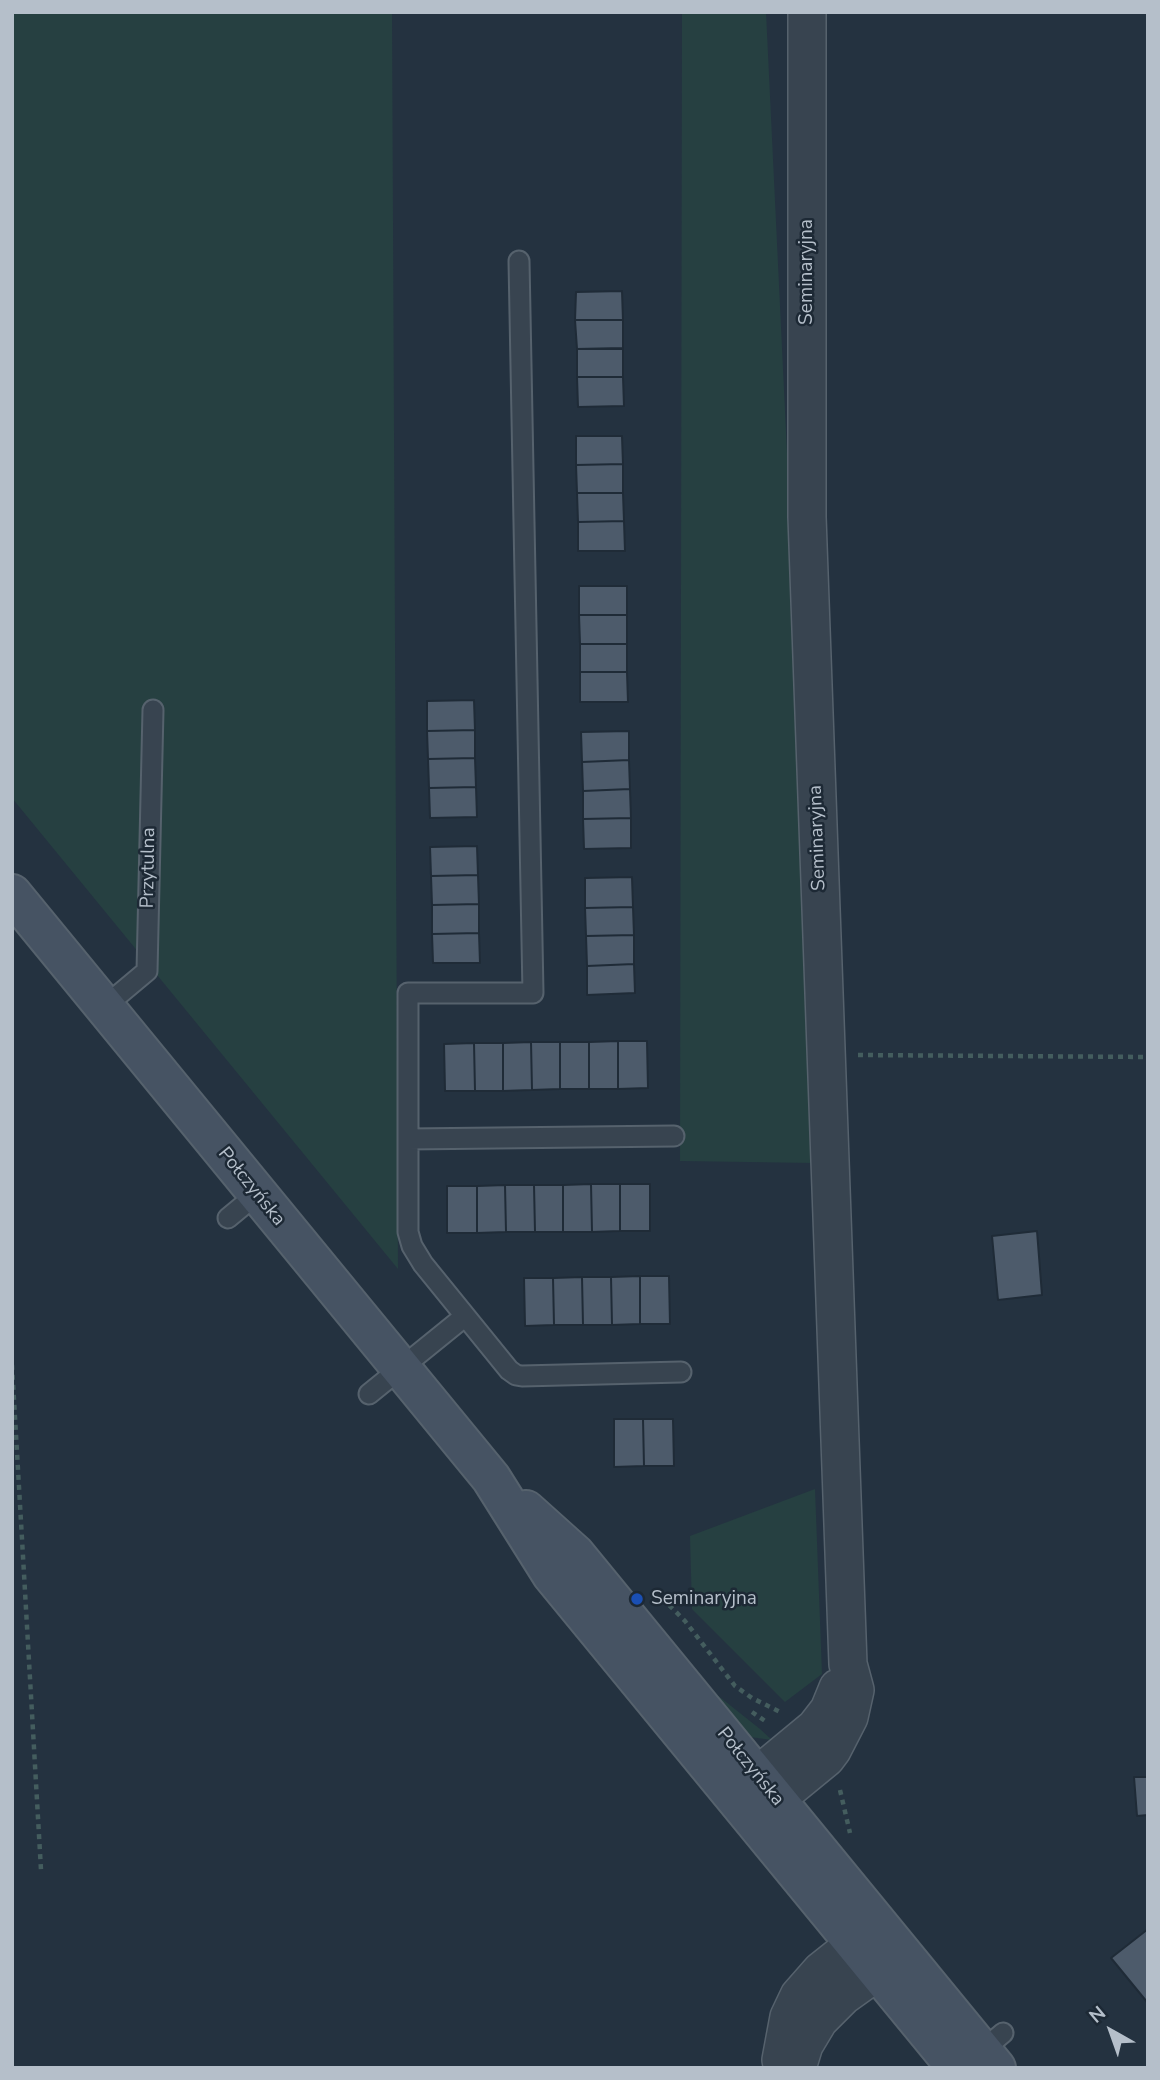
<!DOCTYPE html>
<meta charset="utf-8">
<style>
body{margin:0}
#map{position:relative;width:1160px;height:2080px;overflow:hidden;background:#243240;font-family:"Nunito Sans",sans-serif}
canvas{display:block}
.frame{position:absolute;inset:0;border:14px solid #b5bfca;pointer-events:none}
.north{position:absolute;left:1076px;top:1996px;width:70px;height:70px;-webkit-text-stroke:5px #1d2935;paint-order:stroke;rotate:320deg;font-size:19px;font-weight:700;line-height:28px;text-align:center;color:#b5bfca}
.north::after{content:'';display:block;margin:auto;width:24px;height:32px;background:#b5bfca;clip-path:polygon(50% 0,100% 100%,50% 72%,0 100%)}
</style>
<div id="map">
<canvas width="1160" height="2080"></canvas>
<div class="frame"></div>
<div class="north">N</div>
</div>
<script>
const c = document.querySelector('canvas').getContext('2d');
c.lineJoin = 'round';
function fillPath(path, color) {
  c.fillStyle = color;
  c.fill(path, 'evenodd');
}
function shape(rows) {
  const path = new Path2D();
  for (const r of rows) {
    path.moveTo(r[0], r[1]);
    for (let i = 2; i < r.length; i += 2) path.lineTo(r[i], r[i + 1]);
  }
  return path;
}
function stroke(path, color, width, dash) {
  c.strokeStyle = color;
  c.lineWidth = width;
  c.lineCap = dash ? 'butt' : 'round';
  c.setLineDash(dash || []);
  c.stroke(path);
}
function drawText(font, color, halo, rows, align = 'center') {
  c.font = font + ' "Nunito Sans",sans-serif';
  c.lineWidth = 5;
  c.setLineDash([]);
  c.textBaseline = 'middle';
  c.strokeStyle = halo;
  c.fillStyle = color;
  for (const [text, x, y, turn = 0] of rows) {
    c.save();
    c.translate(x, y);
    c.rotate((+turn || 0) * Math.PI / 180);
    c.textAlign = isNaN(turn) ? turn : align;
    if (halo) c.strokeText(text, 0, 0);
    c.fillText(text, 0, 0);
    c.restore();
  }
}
fillPath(shape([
 [12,12,392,12,398,1269,12,798],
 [682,12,766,12,800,726,815,1163,680,1161],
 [815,1489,822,1674,785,1702,692,1609,690,1536],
 [692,1675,760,1729,772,1740,750,1737]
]), '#264041');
const building = shape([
 [622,291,623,320,575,320,576,292,622,291],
 [575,320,623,320,623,348,577,349,575,320],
 [577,349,623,349,623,377,577,377,577,349],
 [577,377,623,377,624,406,578,407,577,377],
 [576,436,622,436,623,464,576,465,576,436],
 [623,464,623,493,577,493,576,465,623,464],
 [577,493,623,493,624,521,578,522,577,493],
 [624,521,625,551,578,551,578,522,624,521],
 [579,586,627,586,627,615,579,615,579,586],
 [579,615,627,615,627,644,580,644,579,615],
 [580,644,627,644,627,672,580,672,580,644],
 [580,672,627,672,628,702,580,702,580,672],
 [474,700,475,730,427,731,427,701,474,700],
 [475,730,475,758,428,759,427,731,475,730],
 [629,731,629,760,582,762,581,732,629,731],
 [475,758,476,787,429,788,428,759,475,758],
 [629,760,630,789,583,791,582,762,629,760],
 [476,787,477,817,430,818,429,788,476,787],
 [630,789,631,818,583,819,583,791,630,789],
 [631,818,631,848,584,849,583,819,631,818],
 [477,846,478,875,431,876,430,847,477,846],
 [478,875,479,904,432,905,431,876,478,875],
 [632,877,633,907,585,908,585,878,632,877],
 [479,904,479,933,432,934,432,905,479,904],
 [633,907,634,935,586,936,585,908,633,907],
 [479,933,480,963,433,963,432,934,479,933],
 [634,935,634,964,587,966,586,936,634,935],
 [634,964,635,993,587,995,587,966,634,964],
 [618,1041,618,1089,589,1089,589,1042,618,1041],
 [618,1041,647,1041,648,1088,618,1089,618,1041],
 [531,1042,532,1090,503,1091,503,1043,531,1042],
 [531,1042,560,1042,560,1089,532,1090,531,1042],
 [560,1042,589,1042,589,1089,560,1089,560,1042],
 [474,1043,475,1091,445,1091,444,1044,474,1043],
 [474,1043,503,1043,503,1091,475,1091,474,1043],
 [591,1184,620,1184,620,1231,592,1232,591,1184],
 [591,1184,592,1232,563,1232,563,1185,591,1184],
 [620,1184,650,1184,650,1231,620,1231,620,1184],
 [505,1185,534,1185,535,1232,506,1232,505,1185],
 [505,1185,506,1232,477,1233,477,1186,505,1185],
 [534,1185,563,1185,563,1232,535,1232,534,1185],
 [447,1186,477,1186,477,1233,447,1233,447,1186],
 [1037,1231,1042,1295,998,1300,992,1236,1037,1231],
 [640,1276,640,1324,612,1325,611,1277,640,1276],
 [640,1276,669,1276,670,1324,640,1324,640,1276],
 [582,1277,611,1277,612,1325,583,1325,582,1277],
 [582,1277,583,1325,554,1325,553,1278,582,1277],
 [524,1278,553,1278,554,1325,525,1326,524,1278],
 [614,1419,643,1419,644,1466,614,1467,614,1419],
 [643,1419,673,1419,674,1466,644,1466,643,1419],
 [1134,1777,1148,1777,1148,1815,1137,1816,1134,1777],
 [1148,1929,1148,2001,1147,2002,1111,1958,1148,1929]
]);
fillPath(building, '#4d5b6b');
stroke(building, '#1f2b37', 2);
const lane = shape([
 [519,261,533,993,408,993,408,1232,412,1246,423,1264,509,1370,516,1375,522,1376,681,1372],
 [104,1007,147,971,153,710],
 [408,1139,674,1136],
 [228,1218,257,1194],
 [369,1394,464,1317],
 [978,2054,1003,2033]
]);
const street = shape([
 [757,1776,815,1728,829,1710,838,1688],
 [776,1799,826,1758,832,1750,849,1717,855,1690,848,1664,807,517,807,12],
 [783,2068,781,2060,789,2017,799,1996,821,1971,855,1944],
 [797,2068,804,2045,819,2020,843,1996,878,1971]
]);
const secondary = shape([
 [12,894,491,1478,552,1575,957,2068],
 [526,1510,575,1554,996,2068]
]);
stroke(lane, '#56626d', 23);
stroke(street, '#56626d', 40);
stroke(secondary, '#56626d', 42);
stroke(shape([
 [858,1055,1148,1057],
 [12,1365,41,1870],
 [655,1591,685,1621,735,1686,752,1698,780,1712],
 [752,1712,768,1723],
 [840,1790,850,1833]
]), '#445d5e', 4.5, [5, 5]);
stroke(lane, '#384450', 19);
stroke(street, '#384450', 37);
stroke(secondary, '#465363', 38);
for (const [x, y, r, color] of [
 [637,1599,7,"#1a4fb4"]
]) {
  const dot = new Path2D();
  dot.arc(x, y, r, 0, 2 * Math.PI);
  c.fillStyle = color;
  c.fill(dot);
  stroke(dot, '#1d2935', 2.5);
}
drawText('19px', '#b5bfca', '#1d2935', [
 ["Seminaryjna",807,272,-90],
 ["Seminaryjna",818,838,-92],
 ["Przytulna",149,868,-89],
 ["Połczyńska",251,1187,51],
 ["Połczyńska",750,1767,51]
]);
drawText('19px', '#b5bfca', '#1d2935', [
 ["Seminaryjna",651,1599]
], 'left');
</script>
